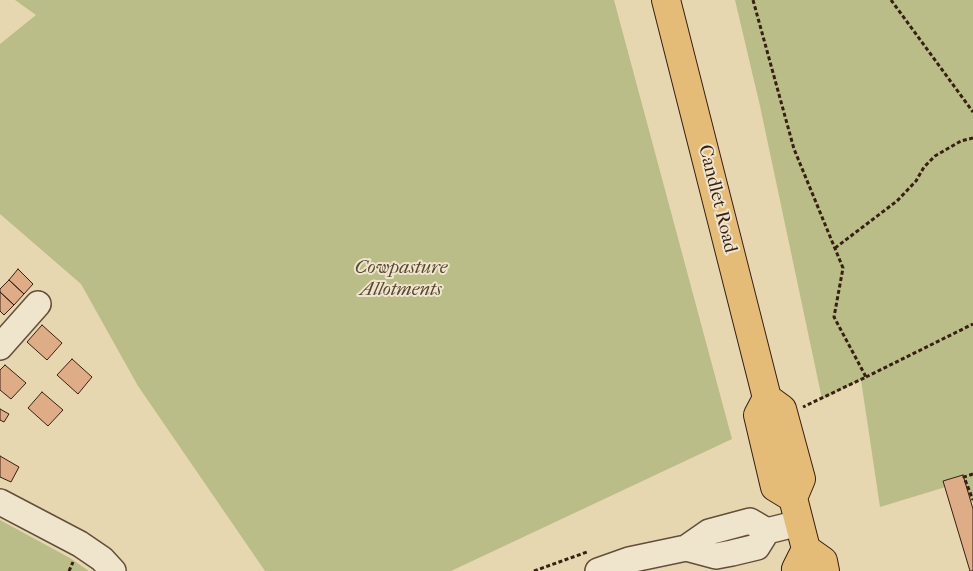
<!DOCTYPE html>
<style>
body{margin:0}
canvas{display:block;background:#e7d7b1}
</style>
<canvas width="973" height="571"></canvas>
<script>
const c = document.querySelector('canvas').getContext('2d');
c.lineJoin = 'round';
function fillPath(path, color) {
  c.fillStyle = color;
  c.fill(path, 'evenodd');
}
function shape(rows) {
  const path = new Path2D();
  for (const r of rows) {
    path.moveTo(r[0], r[1]);
    for (let i = 2; i < r.length; i += 2) path.lineTo(r[i], r[i + 1]);
  }
  return path;
}
function stroke(path, color, width, dash) {
  c.strokeStyle = color;
  c.lineWidth = width;
  c.lineCap = dash ? 'butt' : 'round';
  c.setLineDash(dash || []);
  c.stroke(path);
}
function drawText(font, color, halo, rows, align = 'center') {
  c.font = font + ' "IM FELL French Canon",serif';
  c.lineWidth = 4;
  c.setLineDash([]);
  c.textBaseline = 'middle';
  c.strokeStyle = halo;
  c.fillStyle = color;
  for (const [text, x, y, turn = 0] of rows) {
    c.save();
    c.translate(x, y);
    c.rotate((+turn || 0) * Math.PI / 180);
    c.textAlign = isNaN(turn) ? turn : align;
    if (halo) c.strokeText(text, 0, 0);
    c.fillText(text, 0, 0);
    c.restore();
  }
}
fillPath(shape([
 [15,0,614,0,732,439,451,571,265,571,138,386,81,284,0,214,0,44,36,15],
 [735,0,973,0,973,503,962,482,880,507,861,380,822,399,760,106],
 [0,520,70,558,89,571,0,571]
]), '#babd88');
const building = shape([
 [18,269,33,284,24,294,9,280,18,269],
 [9,280,24,294,14,305,0,292,0,289,9,280],
 [0,292,14,305,4,315,0,311,0,292],
 [42,325,62,343,47,360,27,342,42,325],
 [72,359,92,377,78,394,57,375,72,359],
 [5,365,26,383,11,399,0,390,0,370,5,365],
 [42,392,63,410,48,426,28,408,42,392],
 [0,409,9,414,4,422,0,420,0,409],
 [0,456,19,467,11,482,0,477,0,456],
 [963,475,973,509,973,571,970,571,943,481,963,475]
]);
fillPath(building, '#dead88');
stroke(building, '#381f12', 1);
const minor = shape([
 [0,347,38,304],
 [0,502,80,544,102,559,113,571],
 [686,548,716,556,732,553,757,547,767,531],
 [598,571,629,560,686,548,709,532,750,521,767,531,799,523]
]);
const major = shape([
 [666,0,767,398,782,409,801,479,793,498,806,549,823,561,825,571],
 [767,398,758,415,775,487,793,498],
 [797,571,796,569,806,549]
]);
stroke(minor, '#644d3a', 28);
stroke(major, '#381f12', 30);
stroke(shape([
 [753,0,794,149,843,268,834,317,866,377,803,407],
 [891,0,973,112],
 [835,248,897,201,916,181,924,167,935,156,961,141,973,138],
 [866,377,973,324],
 [973,474,964,477,973,500],
 [69,571,73,562],
 [534,571,587,552]
]), '#381f12', 3, [4, 2.5]);
stroke(minor, '#efe5cc', 25);
stroke(major, '#e4bc78', 28);
drawText('19px', '#381f12', '#efe5cc', [
 ["Candlet Road",717,199,76]
]);
drawText('italic 19px', '#584630', '#efe5cc', [
 ["Cowpasture",401,268],
 ["Allotments",401,290]
]);
</script>
